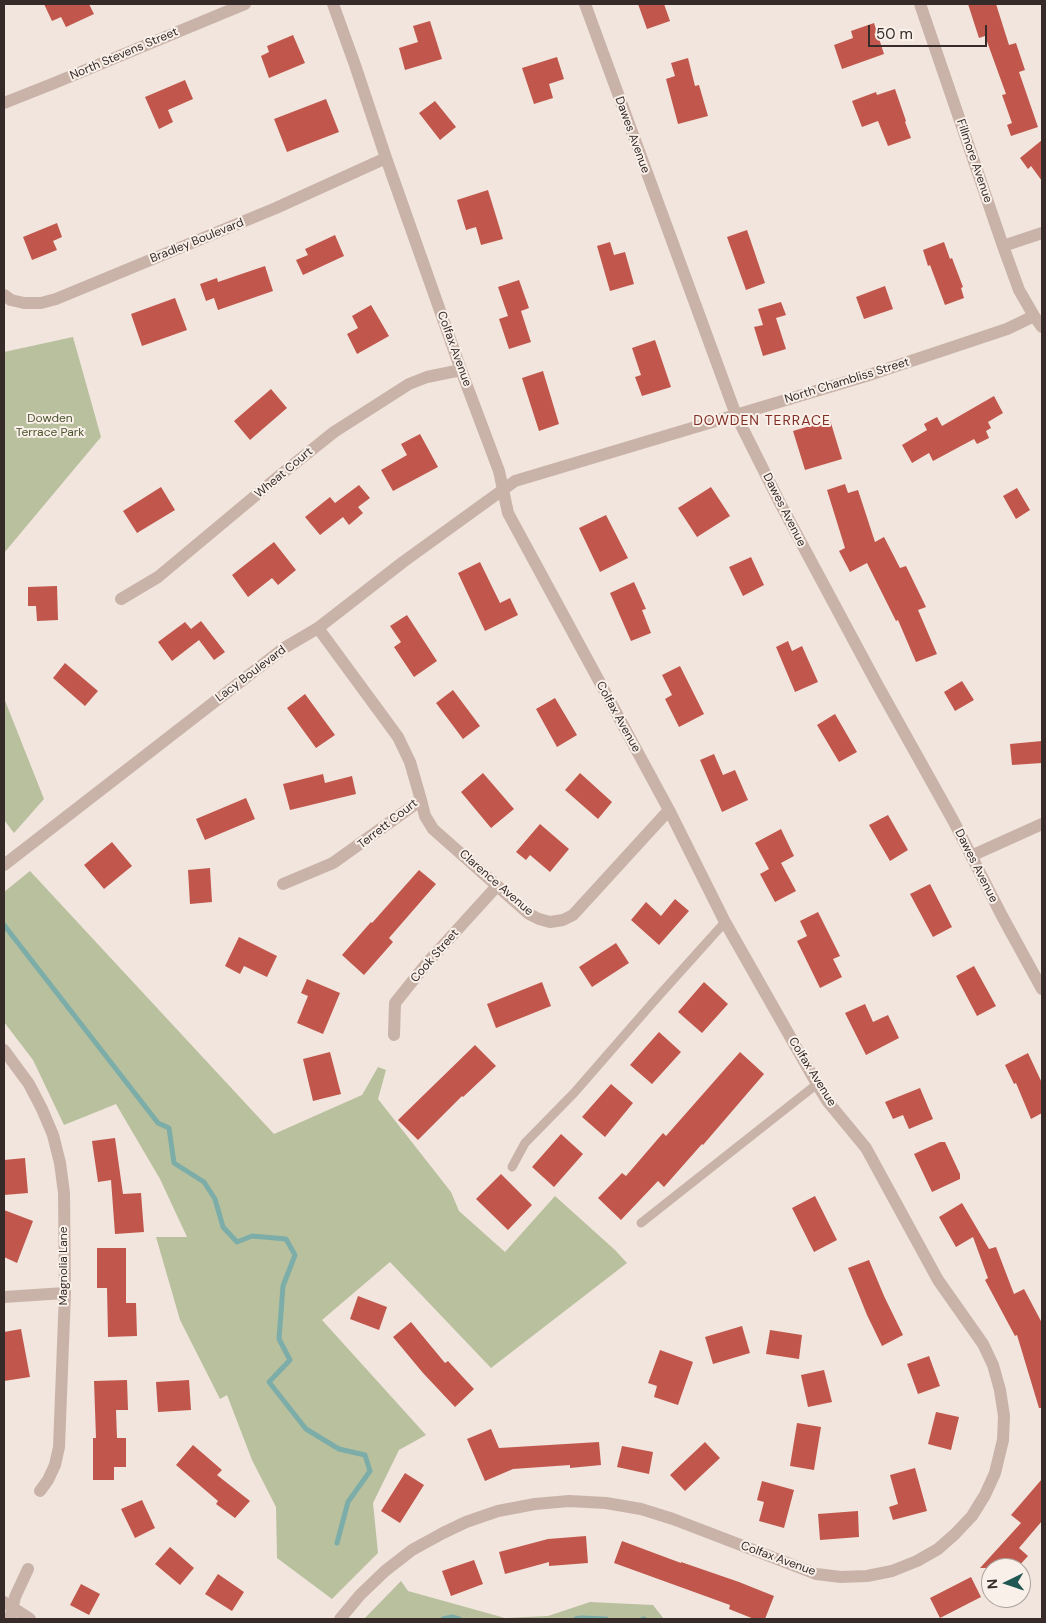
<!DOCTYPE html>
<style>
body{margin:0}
#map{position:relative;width:1046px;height:1623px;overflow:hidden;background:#f1e5dd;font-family:"DM Sans",sans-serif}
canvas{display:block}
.frame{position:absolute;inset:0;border:5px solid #372b29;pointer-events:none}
.north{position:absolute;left:981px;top:1558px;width:50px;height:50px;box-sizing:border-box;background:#f9f0e9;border:1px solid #aba19c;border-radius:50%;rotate:266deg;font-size:14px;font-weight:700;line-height:20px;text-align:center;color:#372b29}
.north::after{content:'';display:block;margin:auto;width:18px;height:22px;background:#205752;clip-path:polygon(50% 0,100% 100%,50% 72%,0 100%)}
.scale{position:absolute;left:868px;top:25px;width:119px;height:22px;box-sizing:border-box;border:2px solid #372b29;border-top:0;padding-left:6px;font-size:15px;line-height:18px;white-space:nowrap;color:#372b29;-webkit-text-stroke:4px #f9f0e9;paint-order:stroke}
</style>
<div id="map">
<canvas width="1046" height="1623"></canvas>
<div class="frame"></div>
<div class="north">N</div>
<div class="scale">50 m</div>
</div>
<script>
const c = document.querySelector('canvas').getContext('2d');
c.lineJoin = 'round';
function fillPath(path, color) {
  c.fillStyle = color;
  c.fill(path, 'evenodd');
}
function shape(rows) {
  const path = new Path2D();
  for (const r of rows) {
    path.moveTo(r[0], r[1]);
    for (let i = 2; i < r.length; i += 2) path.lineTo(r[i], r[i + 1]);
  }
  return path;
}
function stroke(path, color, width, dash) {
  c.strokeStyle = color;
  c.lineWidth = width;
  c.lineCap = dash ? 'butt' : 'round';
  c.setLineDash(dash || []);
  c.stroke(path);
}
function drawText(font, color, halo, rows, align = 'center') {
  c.font = font + ' "DM Sans",sans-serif';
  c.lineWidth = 4;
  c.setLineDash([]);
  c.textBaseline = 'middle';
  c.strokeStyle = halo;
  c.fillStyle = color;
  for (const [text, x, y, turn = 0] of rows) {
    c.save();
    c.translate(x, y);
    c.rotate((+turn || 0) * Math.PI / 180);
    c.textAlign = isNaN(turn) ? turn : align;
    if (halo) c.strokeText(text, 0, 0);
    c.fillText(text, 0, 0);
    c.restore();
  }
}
fillPath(shape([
 [73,337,101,437,4,553,4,352],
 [4,698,44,799,14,833,4,820],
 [30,871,274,1134,362,1095,378,1067,386,1070,378,1099,451,1192,459,1211,505,1252,555,1196,615,1250,627,1263,491,1368,390,1262,322,1320,426,1435,399,1450,373,1503,378,1553,332,1599,277,1558,276,1507,252,1460,227,1395,220,1399,180,1320,156,1237,187,1237,160,1179,116,1104,64,1125,33,1060,4,1022,4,892],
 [401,1581,408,1591,505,1618,548,1616,590,1602,653,1605,664,1619,364,1619]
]), '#b9c09e');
stroke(shape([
 [4,925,158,1123,169,1128,174,1163,204,1182,215,1199,223,1227,237,1242,252,1236,286,1239,295,1255,283,1286,279,1339,290,1360,269,1382,306,1429,339,1449,365,1455,370,1471,348,1502,337,1543],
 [443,1619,452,1617,459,1619],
 [576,1619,581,1618,606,1619],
 [643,1619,644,1619]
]), '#7dada8', 5);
fillPath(shape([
 [44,4,89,4,94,14,66,27,61,17,52,21],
 [638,4,664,4,670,21,647,29],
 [968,4,996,4,1009,45,1016,43,1025,70,1019,72,1038,127,1011,136,1007,125,1012,123,1002,95,1006,94,985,36,979,38],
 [430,21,442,59,405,70,399,48,418,42,413,26],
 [874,23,884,54,842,69,834,45,853,38,851,31],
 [293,35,305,63,269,78,261,56,269,52,267,46],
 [557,57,564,79,549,84,553,98,534,104,522,68],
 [688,58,695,86,699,85,708,116,678,124,666,79,675,76,671,63],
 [185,80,193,99,168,110,173,122,159,129,145,97],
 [895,89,906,121,905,122,911,138,888,146,878,121,862,127,852,101,876,92,877,95],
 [326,99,339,132,287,152,274,119],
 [435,101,456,127,440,140,419,113],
 [1042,140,1042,181,1031,166,1028,169,1020,158],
 [488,190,503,239,481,245,476,227,466,230,457,200],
 [57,223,62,237,53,241,57,250,32,260,23,237],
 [747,230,765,283,746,290,727,237],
 [335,235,344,256,303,275,296,260,308,255,305,249],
 [610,242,614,255,625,252,634,284,610,291,597,246],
 [944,242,950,259,952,258,963,287,961,288,964,298,945,305,930,265,928,266,923,250],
 [265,266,273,291,218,310,214,298,206,301,200,284,217,278,218,282],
 [519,280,529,308,521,311,531,342,509,349,499,319,508,316,498,287],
 [885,286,893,309,864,319,856,297],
 [175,298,187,330,142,346,131,314],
 [781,302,786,315,776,318,786,349,763,356,754,327,763,325,758,309],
 [371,305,389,336,357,354,347,334,358,328,352,316],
 [655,340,671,387,642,396,635,377,641,375,632,348],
 [543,371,559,424,539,431,522,378],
 [271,389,287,408,250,440,234,421],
 [994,396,1003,413,988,422,991,428,986,431,989,438,977,444,974,439,933,461,929,453,912,463,902,445,927,430,924,424,937,417,942,426],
 [830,420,842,459,805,470,793,431],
 [420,434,438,467,393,491,381,470,407,455,401,444],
 [845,484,848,493,858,490,875,542,884,537,900,568,906,566,926,607,918,610,937,654,916,662,898,620,896,621,867,563,850,572,839,551,845,548,827,490],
 [359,485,370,498,358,507,363,513,349,525,343,517,320,535,305,517,330,497,335,503],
 [161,487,175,510,137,533,123,511],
 [711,487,730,516,697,537,678,508],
 [1017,488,1030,510,1016,519,1003,496],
 [606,515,628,558,600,572,579,528],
 [274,542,296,570,278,585,272,578,248,597,232,575],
 [751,557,764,585,743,596,729,567],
 [480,562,500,603,510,598,518,615,485,631,458,573],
 [634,582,646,609,642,610,651,633,631,641,610,593],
 [57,586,58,620,37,621,36,606,28,606,28,587],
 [407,615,437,661,414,677,394,647,401,642,390,626],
 [201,621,225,652,214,660,199,640,172,661,158,642,185,622,191,629],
 [788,641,792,651,802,646,818,682,795,692,776,647],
 [65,663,98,691,85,706,53,678],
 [680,666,704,714,679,727,665,699,672,695,662,675],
 [962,681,974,700,955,711,944,692],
 [453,690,480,726,463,739,436,703],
 [305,694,335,735,316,748,287,708],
 [555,698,577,735,557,747,536,709],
 [835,714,857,752,839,762,817,725],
 [1042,741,1042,763,1012,765,1010,744],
 [714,754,723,775,735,770,748,800,722,812,700,760],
 [483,773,514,809,491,828,461,792],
 [580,773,612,802,598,819,565,790],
 [323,774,325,783,352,776,356,794,290,810,283,784],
 [246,798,255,819,205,840,196,819],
 [888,815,908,850,890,861,869,825],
 [540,824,569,849,550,872,530,855,526,860,516,852],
 [781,829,794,856,781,863,796,891,775,902,760,874,769,869,755,843],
 [112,842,132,866,104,889,84,865],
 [210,868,212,902,190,904,188,870],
 [419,870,436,884,389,938,393,942,364,975,342,955,371,922,372,923],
 [930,884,952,927,933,937,910,894],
 [675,899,689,911,659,945,631,920,646,902,661,916],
 [818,912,840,956,833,959,842,977,820,988,797,941,807,936,800,921],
 [239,937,277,956,267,977,244,966,240,974,225,966],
 [616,943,629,963,592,987,579,967],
 [974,966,996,1006,977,1016,956,976],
 [307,979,340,993,323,1034,297,1023,308,996,301,993],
 [542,982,551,1006,496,1028,487,1004],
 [704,982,728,1004,702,1033,678,1012],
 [865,1004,873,1022,888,1015,899,1038,866,1055,845,1013],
 [659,1032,681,1052,652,1084,630,1065],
 [475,1045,496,1066,463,1097,462,1096,418,1140,398,1120],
 [330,1052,341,1094,313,1101,303,1059],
 [740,1052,764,1074,703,1145,702,1144,664,1187,658,1181,621,1220,598,1198,622,1173,626,1176,663,1133,666,1136],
 [1028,1053,1042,1083,1042,1113,1031,1119,1016,1083,1014,1084,1005,1065],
 [611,1084,633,1103,605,1137,582,1117],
 [920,1088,933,1119,909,1129,903,1115,893,1119,885,1102],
 [561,1134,583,1154,554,1187,532,1167],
 [115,1138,123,1194,141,1193,144,1232,115,1234,111,1180,98,1182,92,1141],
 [940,1142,945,1142,960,1174,960,1179,932,1192,914,1154],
 [25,1158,28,1193,4,1195,4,1160],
 [501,1174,532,1205,508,1230,476,1199],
 [815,1196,837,1240,814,1252,792,1208],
 [962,1203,989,1249,996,1247,1014,1294,1024,1289,1042,1323,1042,1408,1039,1408,1017,1335,1015,1336,985,1280,988,1278,973,1237,956,1247,939,1217],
 [4,1210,33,1221,17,1263,4,1257],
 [97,1248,126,1248,126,1303,136,1303,137,1336,108,1337,107,1288,97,1288],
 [869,1260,884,1296,903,1335,882,1346,867,1315,848,1268],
 [358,1296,387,1307,379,1330,350,1319],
 [411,1322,445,1363,448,1361,474,1389,455,1407,423,1373,393,1337],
 [742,1326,750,1353,713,1364,705,1337],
 [21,1329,30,1377,4,1381,4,1332],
 [770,1330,802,1335,799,1359,766,1354],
 [660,1350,693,1362,678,1405,654,1397,657,1386,648,1383],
 [929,1356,940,1386,918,1394,907,1364],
 [824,1370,832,1402,808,1407,801,1375],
 [127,1380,128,1410,116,1410,117,1438,126,1438,126,1467,114,1467,114,1480,93,1480,93,1438,96,1438,94,1381],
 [189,1380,191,1410,158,1412,156,1382],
 [936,1412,959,1417,951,1450,928,1444],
 [797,1423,821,1427,814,1470,790,1466],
 [491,1429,499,1448,599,1442,601,1465,570,1468,570,1465,513,1469,485,1481,467,1439],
 [705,1442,720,1458,685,1491,670,1475],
 [193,1445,222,1470,217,1475,250,1501,235,1518,216,1504,218,1501,176,1465],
 [622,1446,653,1452,649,1474,617,1467],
 [915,1468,927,1511,893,1520,889,1507,898,1504,890,1475],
 [405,1473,424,1485,400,1523,381,1511],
 [1042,1479,1042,1521,1019,1548,1028,1556,1017,1568,980,1568,1021,1523,1011,1515],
 [762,1481,794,1490,784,1528,759,1521,764,1502,757,1500],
 [142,1500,155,1528,135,1538,121,1509],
 [858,1511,859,1537,820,1540,818,1514],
 [586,1536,588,1563,549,1566,549,1562,505,1574,499,1552,548,1539],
 [622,1541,681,1563,681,1562,739,1582,774,1596,765,1619,754,1619,729,1609,730,1605,614,1563],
 [170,1547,194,1568,180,1585,155,1564],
 [474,1560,483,1584,451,1596,442,1571],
 [218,1574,244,1592,232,1611,205,1594],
 [971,1577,981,1597,940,1618,930,1598],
 [81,1584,100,1594,89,1615,70,1605]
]), '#c1574c');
stroke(shape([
 [512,1167,525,1143,574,1093,655,1000,725,922],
 [641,1223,817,1084]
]), '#c9b3a9', 9);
stroke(shape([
 [333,4,355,65,386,158,461,370,499,471,508,513,669,810,725,922,817,1084,828,1102,866,1148,938,1280,983,1344,993,1365,1000,1390,1004,1416,1003,1440,995,1473,985,1495,972,1516,955,1534,938,1549,917,1561,892,1571,867,1576,841,1577,816,1574,673,1519,641,1509,606,1503,569,1501,535,1504,498,1511,466,1522,443,1533,412,1550,385,1571,360,1595,340,1619],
 [585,4,736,415,781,505,877,684,954,822,1002,916,1042,989],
 [920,4,1003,246,1019,290,1034,316,1042,327],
 [4,103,52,84,245,4],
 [1003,246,1042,233],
 [4,295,11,300,24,303,41,303,56,299,276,208,386,158],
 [121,599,158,577,279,476,334,432,409,384,427,377,461,370],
 [421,800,425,816,433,829,529,914,539,919,550,922,563,920,573,915,669,810],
 [971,856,1042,824],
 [4,865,284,648,318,628,403,562,515,481,866,376,1007,329,1034,316],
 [283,884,333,863,421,800,410,762,398,737,318,628],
 [394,1035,395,1003,427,963,497,886],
 [4,1050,29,1084,42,1109,53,1135,60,1163,64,1193,65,1293,59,1447,55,1465,48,1480,40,1491],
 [4,1297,65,1293],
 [4,1602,30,1619],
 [10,1619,15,1597,28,1569]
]), '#c9b3a9', 12);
drawText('12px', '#372b29', '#f9f0e9', [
 ["North Stevens Street",124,54,-23],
 ["Dawes Avenue",632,135,70],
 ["Fillmore Avenue",974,161,71],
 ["Bradley Boulevard",197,241,-22],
 ["Colfax Avenue",454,349,70],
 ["North Chambliss Street",847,381,-17],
 ["Wheat Court",284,473,-40],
 ["Dawes Avenue",784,510,63],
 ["Lacy Boulevard",251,674,-37],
 ["Colfax Avenue",618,717,61],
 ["Terrett Court",388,824,-38],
 ["Dawes Avenue",976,866,63],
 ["Clarence Avenue",496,883,41],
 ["Cook Street",435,956,-49],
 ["Colfax Avenue",812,1072,58],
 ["Magnolia Lane",64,1266,-90],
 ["Colfax Avenue",778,1559,20]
]);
drawText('12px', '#4b542e', '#f9f0e9', [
 ["Dowden",50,419],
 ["Terrace Park",50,433]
]);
c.letterSpacing = '1px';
drawText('14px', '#822e25', '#f9f0e9', [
 ["DOWDEN TERRACE",762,421]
]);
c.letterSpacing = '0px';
</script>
